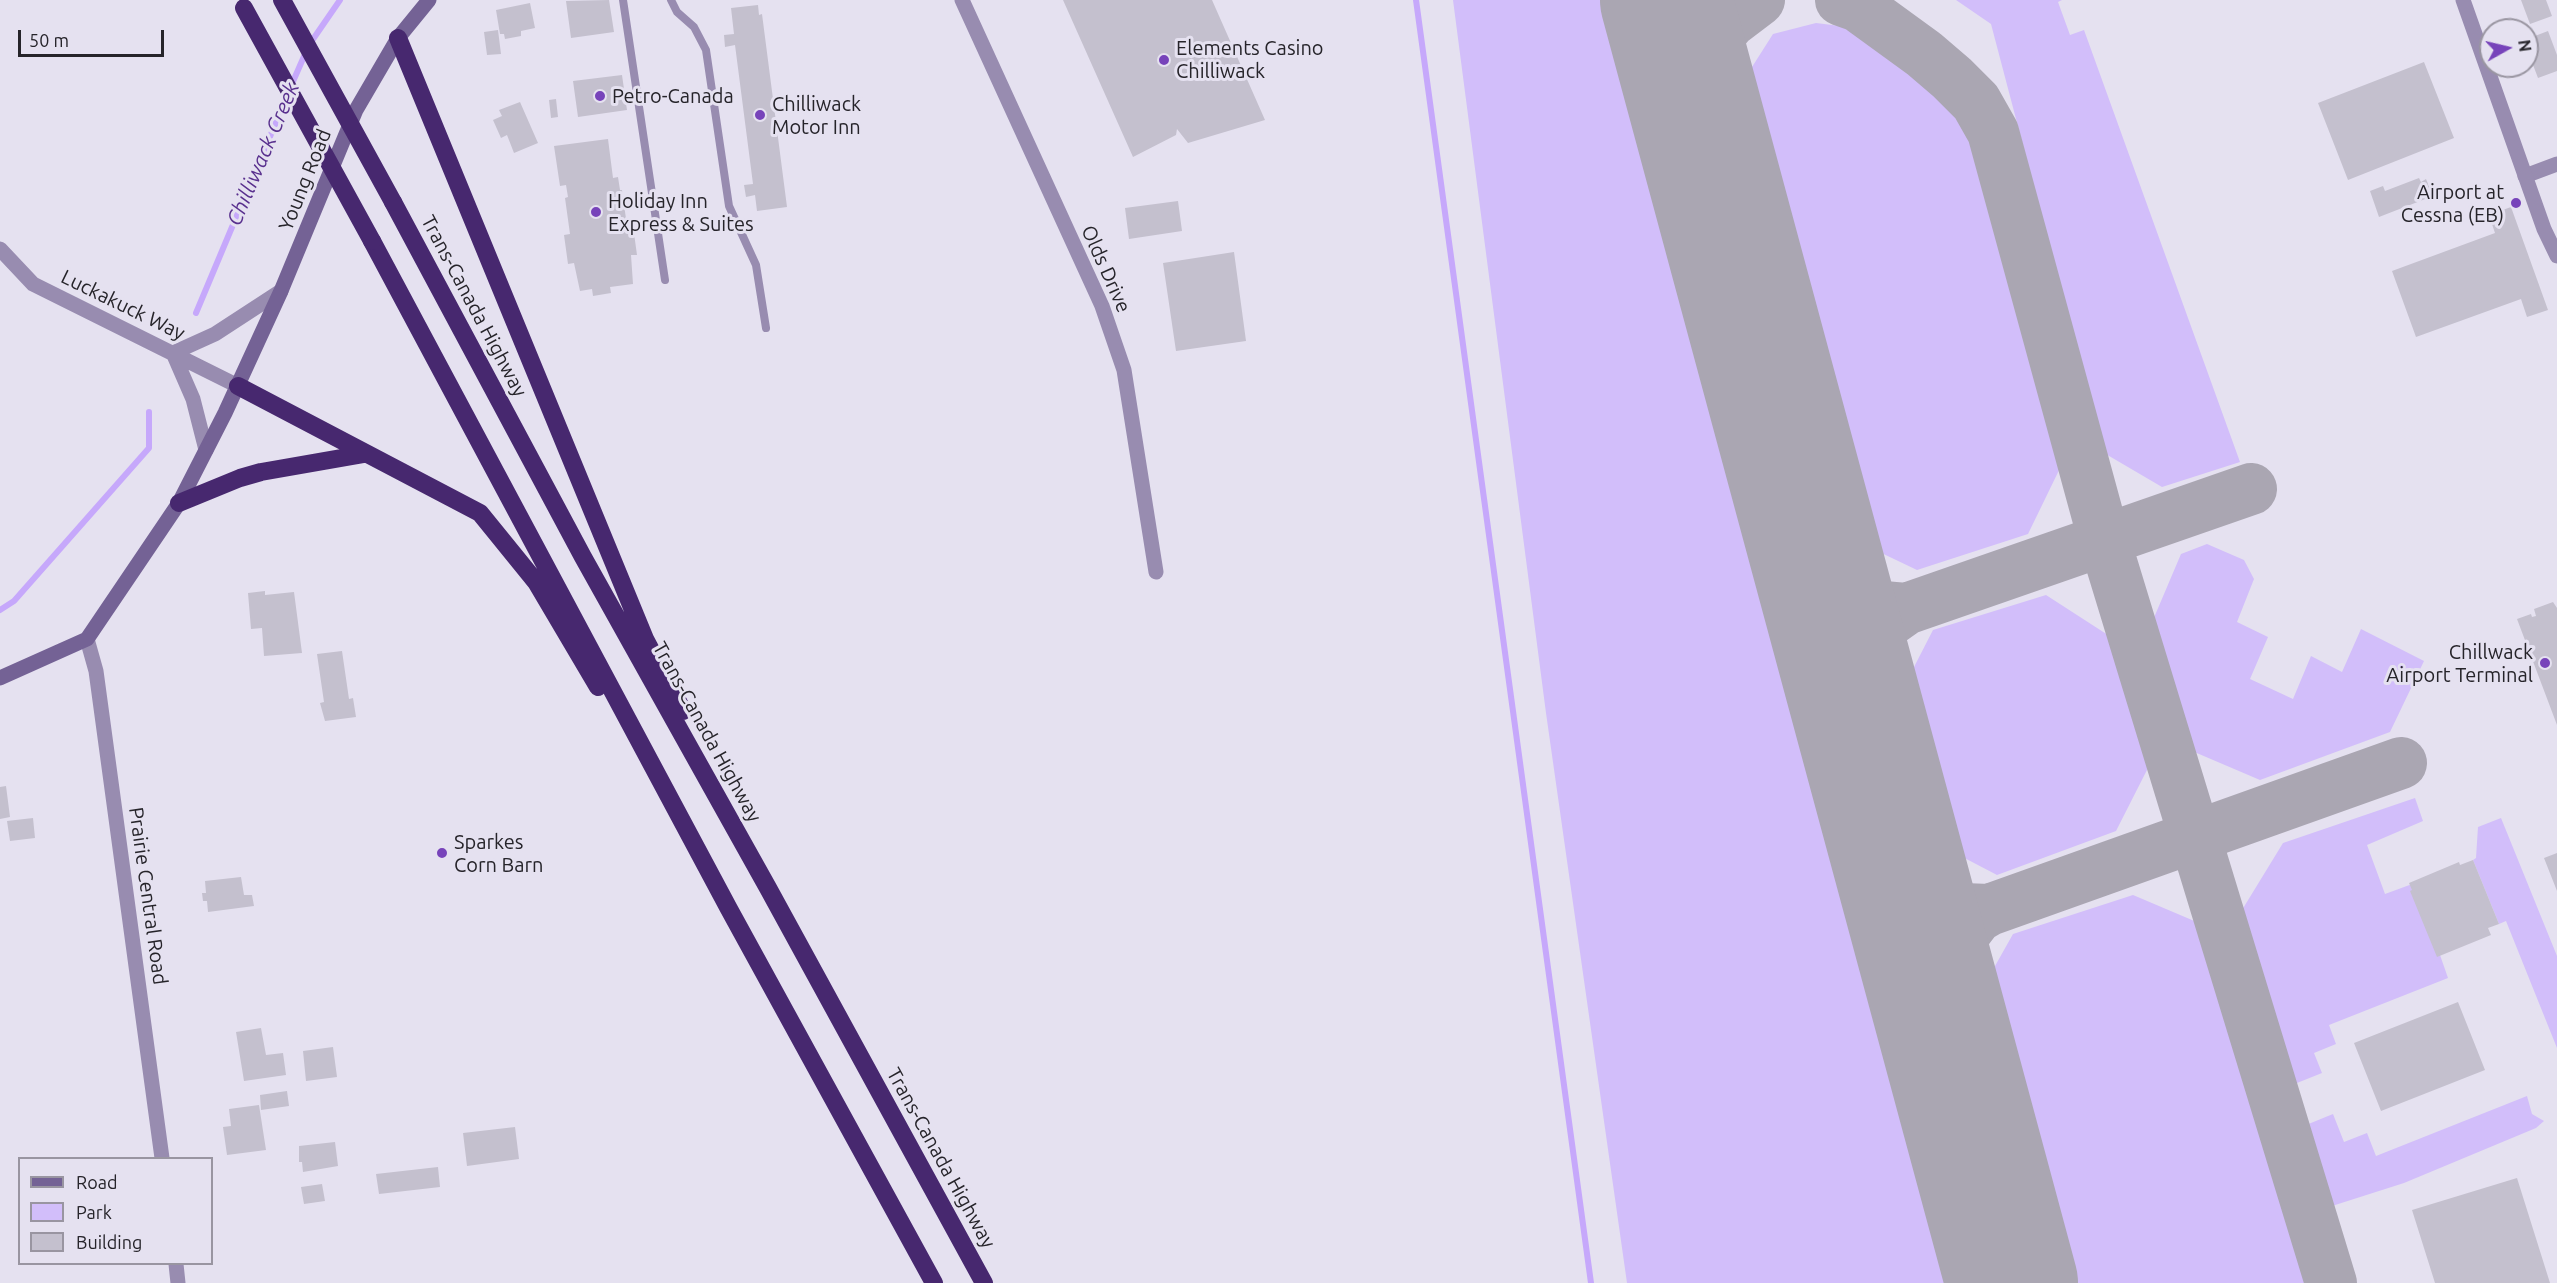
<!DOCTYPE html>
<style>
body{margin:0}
#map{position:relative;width:2557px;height:1283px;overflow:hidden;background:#e5e1f0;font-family:Ubuntu,sans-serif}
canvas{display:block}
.legend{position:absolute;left:18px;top:1157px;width:195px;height:108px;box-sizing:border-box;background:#e5e1f0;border:2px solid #9995a1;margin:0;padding:8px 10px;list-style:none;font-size:18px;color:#26242a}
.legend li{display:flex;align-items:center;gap:12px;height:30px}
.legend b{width:30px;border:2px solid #9995a1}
.north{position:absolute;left:2479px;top:18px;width:60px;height:60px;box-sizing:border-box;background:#e5e1f0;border:2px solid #9995a1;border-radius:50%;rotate:82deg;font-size:16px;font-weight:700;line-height:24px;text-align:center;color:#26242a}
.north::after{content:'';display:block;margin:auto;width:21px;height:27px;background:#7743ba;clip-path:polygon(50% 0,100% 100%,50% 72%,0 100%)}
.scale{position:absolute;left:18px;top:30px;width:146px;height:27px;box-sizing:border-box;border:3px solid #26242a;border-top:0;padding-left:8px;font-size:18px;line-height:21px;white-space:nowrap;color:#26242a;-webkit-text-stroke:4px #e5e1f0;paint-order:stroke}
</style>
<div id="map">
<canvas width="2557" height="1283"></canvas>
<ul class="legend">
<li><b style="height:8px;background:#746295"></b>Road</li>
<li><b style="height:16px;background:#d2befa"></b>Park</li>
<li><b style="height:16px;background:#c4c0ce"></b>Building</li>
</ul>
<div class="north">N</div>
<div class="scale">50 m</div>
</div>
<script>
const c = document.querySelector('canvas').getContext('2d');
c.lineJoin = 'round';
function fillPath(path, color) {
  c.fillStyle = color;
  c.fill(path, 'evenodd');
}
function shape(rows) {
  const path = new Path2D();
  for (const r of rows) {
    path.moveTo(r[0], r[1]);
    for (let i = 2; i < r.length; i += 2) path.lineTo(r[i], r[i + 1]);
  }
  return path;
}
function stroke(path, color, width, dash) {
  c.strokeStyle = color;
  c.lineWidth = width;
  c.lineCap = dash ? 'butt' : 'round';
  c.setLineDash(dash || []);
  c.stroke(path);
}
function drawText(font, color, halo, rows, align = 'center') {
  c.font = font + ' Ubuntu,sans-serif';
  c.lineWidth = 6;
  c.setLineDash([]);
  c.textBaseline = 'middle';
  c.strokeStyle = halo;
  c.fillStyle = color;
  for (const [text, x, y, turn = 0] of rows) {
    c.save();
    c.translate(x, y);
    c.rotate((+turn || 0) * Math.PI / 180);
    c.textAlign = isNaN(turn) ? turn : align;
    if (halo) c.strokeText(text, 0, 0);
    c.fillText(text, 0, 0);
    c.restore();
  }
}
fillPath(shape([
 [1453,0,1637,0,1983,1283,1627,1283,1546,713],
 [1956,0,2062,0,2058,2,2070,35,2084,30,2240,462,2162,487,2104,453,1991,24],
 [1816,23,1840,26,1856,34,1954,107,1971,126,1983,156,2063,462,2028,534,1917,570,1850,538,1731,100,1773,34],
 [2207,544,2244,560,2254,579,2237,622,2268,637,2250,679,2293,699,2311,656,2342,672,2361,629,2424,661,2390,732,2260,780,2192,751,2153,620,2181,554],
 [2046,595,2111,637,2149,766,2116,831,1997,875,1932,841,1895,704,1933,630],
 [2415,798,2423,821,2367,845,2385,894,2415,883,2448,978,2329,1025,2336,1044,2314,1053,2322,1073,2292,1085,2242,910,2283,843],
 [2501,818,2557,956,2557,1048,2506,921,2499,924,2473,860,2476,858,2478,827],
 [2133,895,2199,923,2311,1283,2046,1283,1972,1007,2013,934],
 [2527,1096,2532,1114,2544,1121,2536,1128,2404,1183,2332,1206,2306,1125,2333,1114,2344,1142,2367,1133,2376,1156]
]), '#d2befa');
stroke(shape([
 [1416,0,1591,1283],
 [291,86,309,45,340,0],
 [196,313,287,96],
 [0,610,14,601,149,448,149,412]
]), '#c6a8fb', 6);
stroke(shape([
 [1841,0,1858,6,1924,54,1952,78,1976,102,1993,132,2104,539,2331,1283],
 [1696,110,1700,73,1710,46,1730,22,1759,0],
 [1819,567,1833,586,1855,597,1883,607,1906,609],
 [1855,701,1860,663,1870,642,1889,621,1906,609,2251,489],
 [1895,849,1917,881,1938,898,1963,909,1989,910],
 [1938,1009,1941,979,1948,955,1977,917,1989,910,2401,763]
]), '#aaa6b2', 52);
stroke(shape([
 [1666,0,2012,1283]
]), '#aaa6b2', 132);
fillPath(shape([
 [609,0,614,32,571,38,566,1],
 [1063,0,1212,0,1265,120,1188,143,1177,129,1176,135,1133,157],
 [2521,0,2546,0,2552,16,2530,24],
 [530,3,535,28,521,31,521,36,505,39,504,34,500,34,496,10],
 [758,5,759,15,762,14,787,207,757,211,755,195,746,197,744,185,753,184,735,45,725,47,724,35,734,34,731,8],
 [498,30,501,54,487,55,484,32],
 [2548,31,2557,55,2557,71,2538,78,2527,49,2527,39],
 [2424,62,2454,138,2348,180,2318,103],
 [622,75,627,110,578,117,573,81],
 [556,99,558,117,551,118,549,100],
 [520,102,538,143,514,153,507,135,501,138,493,120,502,116,499,110],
 [608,139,613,178,618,177,620,190,622,190,627,226,633,226,637,255,631,255,633,284,610,287,611,293,593,296,592,289,580,291,574,263,568,264,564,235,570,234,565,198,568,197,566,185,560,186,554,146],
 [2419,178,2421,182,2426,179,2433,196,2379,217,2370,191,2383,186,2385,191],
 [1178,201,1182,231,1129,239,1125,208],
 [2511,207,2548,310,2527,317,2521,299,2416,337,2392,271,2495,233,2489,215],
 [1234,252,1246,341,1176,351,1163,263],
 [265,591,265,595,294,592,302,653,264,656,262,628,251,629,248,593],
 [2553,602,2557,608,2557,725,2517,619,2531,614,2532,617,2536,616,2534,609],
 [342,651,349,699,353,698,356,717,325,721,320,703,324,702,317,654],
 [6,786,10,817,0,819,0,787],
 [33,818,35,838,10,841,7,821],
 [2557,853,2557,891,2544,858],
 [2473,860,2499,924,2488,928,2491,935,2437,957,2410,891,2412,890,2409,883,2459,862,2460,865],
 [241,877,244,895,252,895,254,906,208,912,207,901,203,901,202,893,206,893,205,881],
 [2458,1002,2485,1070,2381,1111,2354,1043],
 [261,1028,266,1055,283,1053,286,1075,244,1081,236,1032],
 [333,1047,337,1077,306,1081,303,1051],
 [287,1091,289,1106,261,1110,260,1095],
 [259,1105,266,1150,227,1155,223,1127,231,1126,229,1109],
 [515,1127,519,1159,467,1166,463,1133],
 [335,1142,338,1166,303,1172,302,1162,299,1162,299,1146],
 [438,1167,440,1187,379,1194,376,1174],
 [2517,1178,2550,1283,2435,1283,2412,1210],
 [322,1184,325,1201,304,1204,301,1187]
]), '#c4c0ce');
stroke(shape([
 [623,0,665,280],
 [671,0,677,12,694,27,706,50,729,206,756,265,766,328]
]), '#988cb0', 8);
stroke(shape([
 [962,0,1102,306,1124,370,1156,572],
 [2525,176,2557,164]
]), '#988cb0', 15);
stroke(shape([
 [2463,0,2544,229,2557,256],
 [0,249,33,284,238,386],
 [173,353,215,334,281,291],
 [173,353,193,399,206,450],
 [87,639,96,671,162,1158],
 [176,1264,178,1283]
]), '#988cb0', 15);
stroke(shape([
 [0,678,87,639,179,503,225,413,281,291,356,110,398,38,429,0]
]), '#746295', 15);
stroke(shape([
 [398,38,645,639,683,711],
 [393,202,583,557,768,888,984,1283],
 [372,241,729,909,934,1283],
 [238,386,480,513,536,582,598,687],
 [179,503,240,478,261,472,364,454]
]), '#47286f', 18);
stroke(shape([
 [282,0,393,202],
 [244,8,372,241]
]), '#47286f', 18);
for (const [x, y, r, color] of [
 [1164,60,6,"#7743ba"],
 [600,96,6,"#7743ba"],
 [760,115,6,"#7743ba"],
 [2516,203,6,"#7743ba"],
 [596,212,6,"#7743ba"],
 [2545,663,6,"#7743ba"],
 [442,853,6,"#7743ba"]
]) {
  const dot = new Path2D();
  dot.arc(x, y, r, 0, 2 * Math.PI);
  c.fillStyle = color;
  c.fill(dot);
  stroke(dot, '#e5e1f0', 2);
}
drawText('20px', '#26242a', '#e5e1f0', [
 ["Elements Casino",1176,48],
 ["Chilliwack",1176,71],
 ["Petro-Canada",612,96],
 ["Chilliwack",772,104],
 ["Motor Inn",772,127],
 ["Airport at",2504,192,"right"],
 ["Cessna (EB)",2504,215,"right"],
 ["Holiday Inn",608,201],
 ["Express & Suites",608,224],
 ["Chillwack",2533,652,"right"],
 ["Airport Terminal",2533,675,"right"],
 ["Sparkes",454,842],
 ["Corn Barn",454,865]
], 'left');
drawText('20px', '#26242a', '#e5e1f0', [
 ["Young Road",305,180,-68],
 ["Olds Drive",1106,269,66],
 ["Luckakuck Way",123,305,26],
 ["Trans-Canada Highway",474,306,62],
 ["Trans-Canada Highway",707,732,61],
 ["Prairie Central Road",148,896,82],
 ["Trans-Canada Highway",941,1158,61]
]);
drawText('italic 21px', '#59308e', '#e5e1f0', [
 ["Chilliwack Creek",263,154,-67]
]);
</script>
